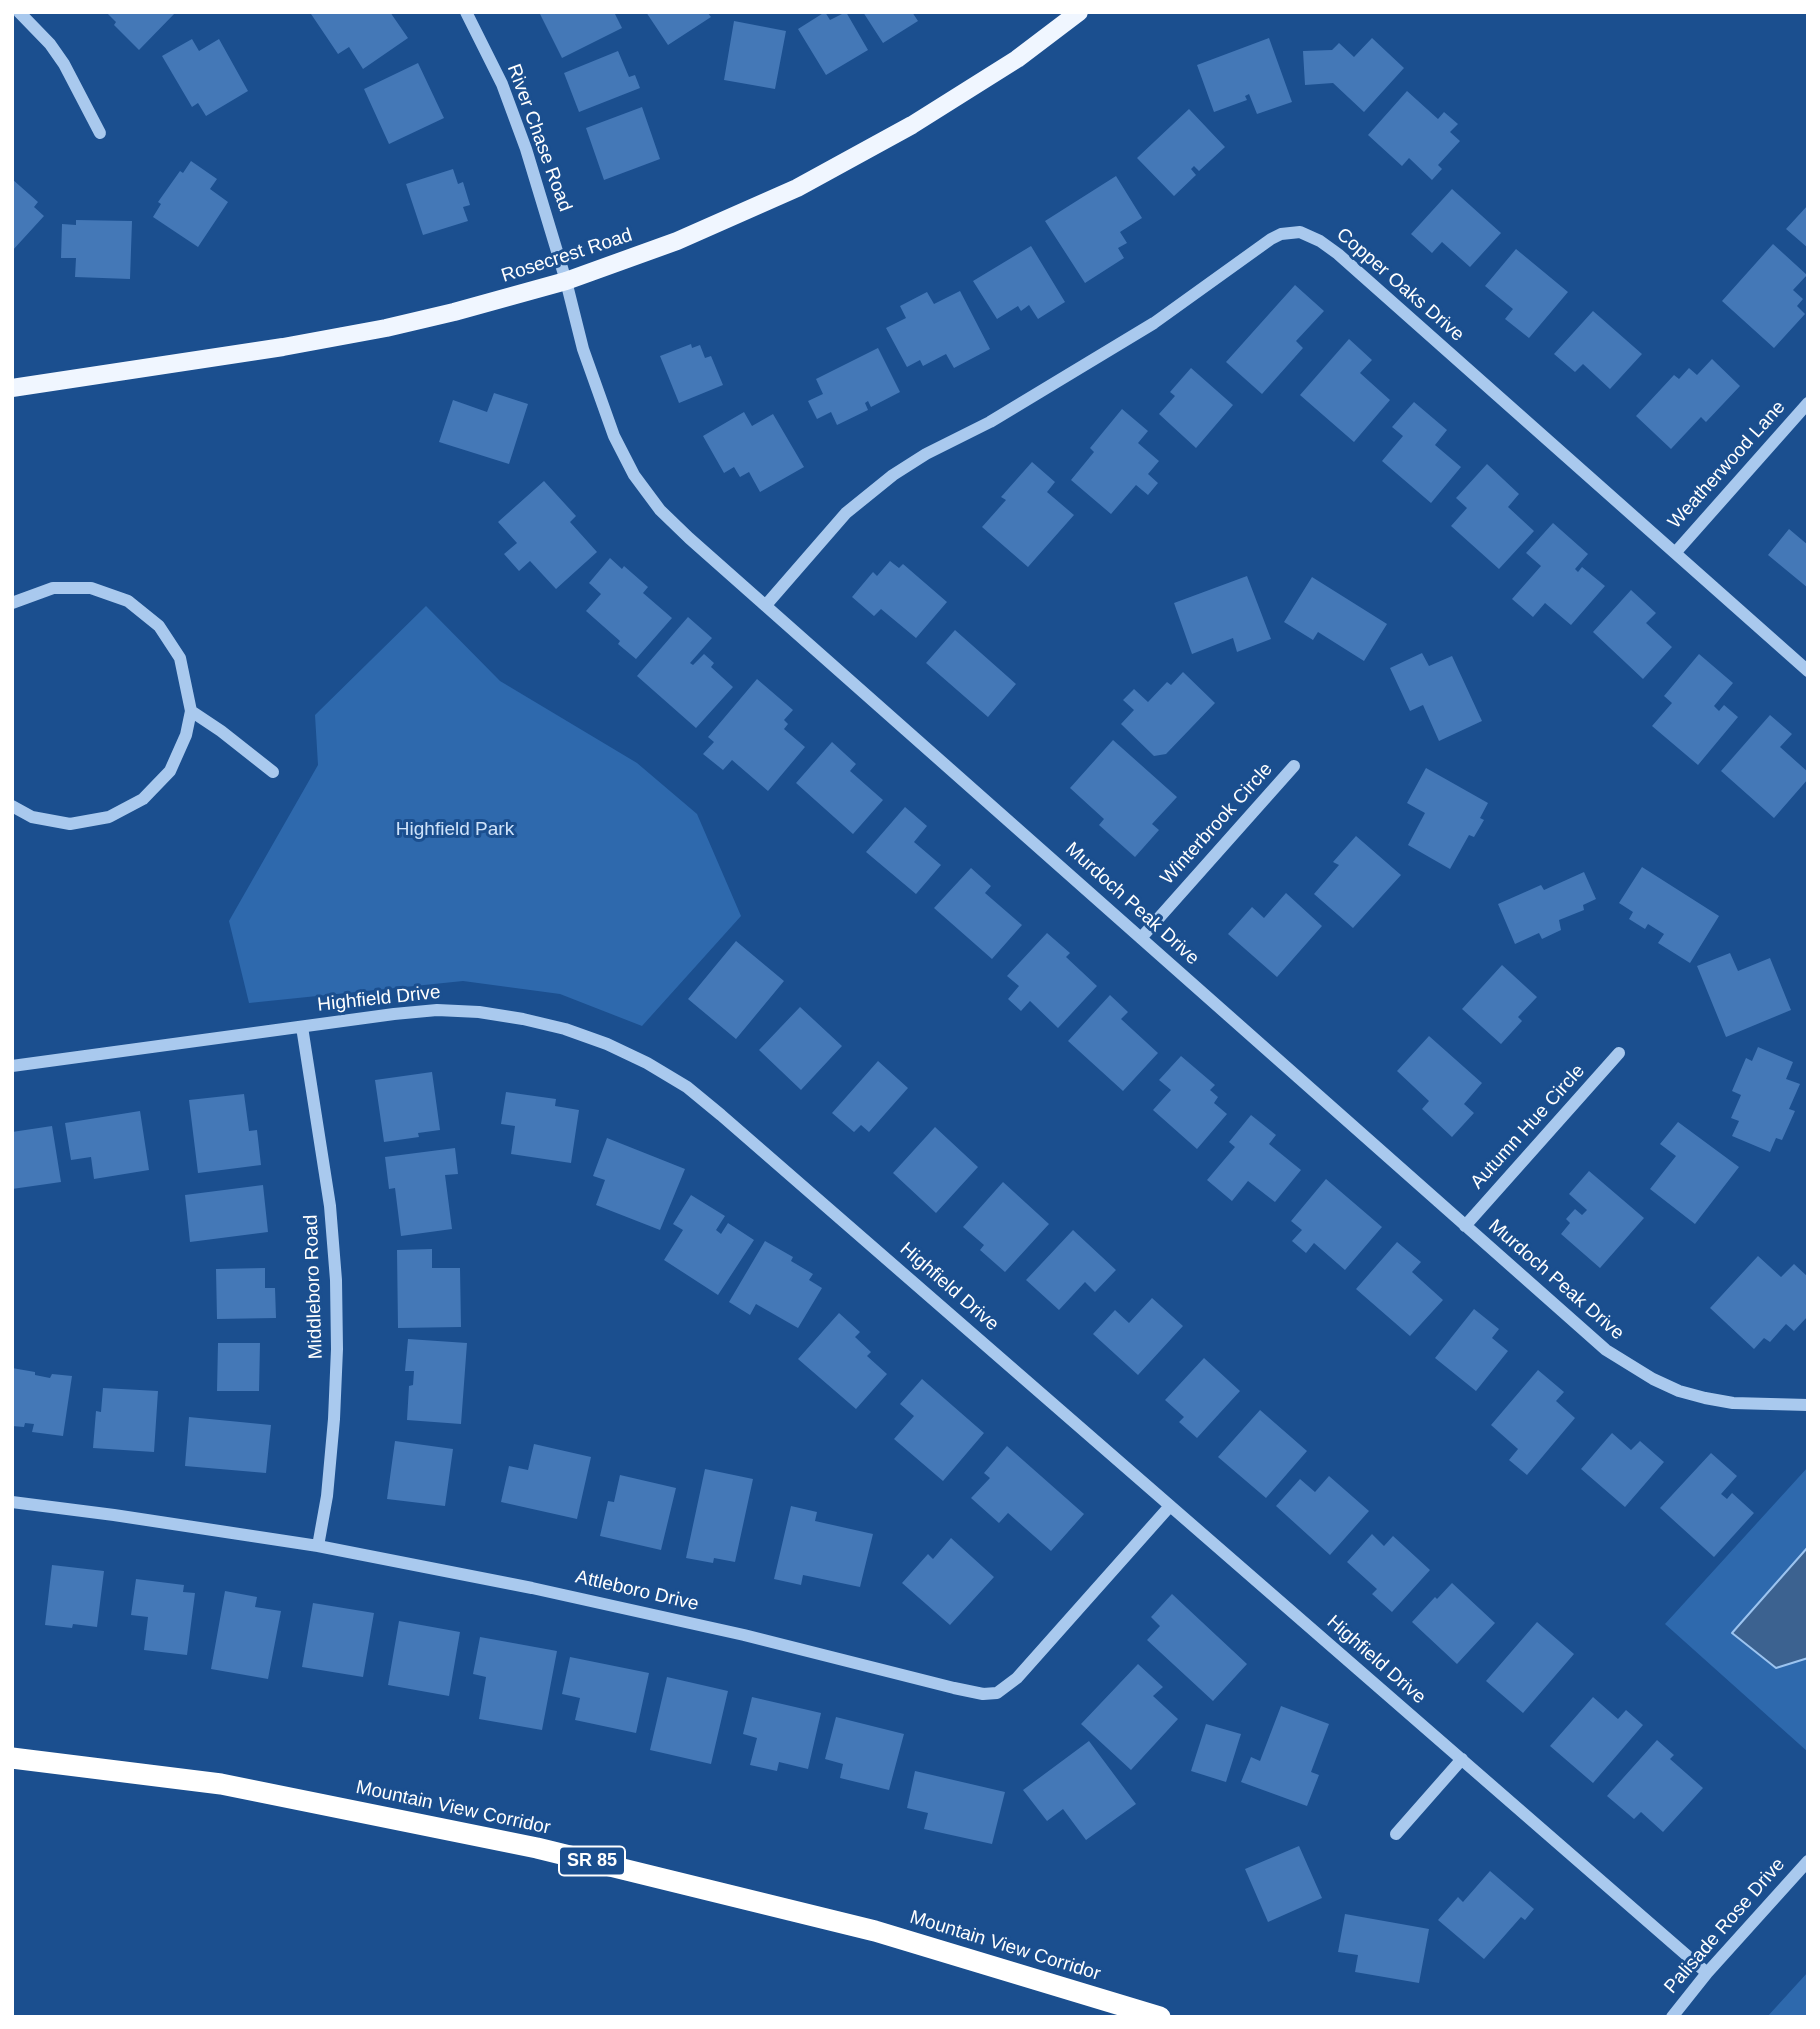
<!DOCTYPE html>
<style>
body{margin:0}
#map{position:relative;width:1820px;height:2029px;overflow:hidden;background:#1b4f8f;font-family:Arial,sans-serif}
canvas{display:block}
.frame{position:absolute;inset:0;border:14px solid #fff;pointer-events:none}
</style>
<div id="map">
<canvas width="1820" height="2029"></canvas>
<div class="frame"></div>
</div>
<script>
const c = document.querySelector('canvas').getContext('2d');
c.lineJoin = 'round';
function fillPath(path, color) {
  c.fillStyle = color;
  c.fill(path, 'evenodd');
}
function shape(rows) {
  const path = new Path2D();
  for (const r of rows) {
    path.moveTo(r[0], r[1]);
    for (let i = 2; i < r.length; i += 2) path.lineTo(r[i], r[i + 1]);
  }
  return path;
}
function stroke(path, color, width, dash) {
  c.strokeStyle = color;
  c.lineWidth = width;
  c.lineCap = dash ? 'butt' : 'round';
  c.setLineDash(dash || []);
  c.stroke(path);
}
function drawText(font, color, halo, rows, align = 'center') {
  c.font = font + ' Arial,sans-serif';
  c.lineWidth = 6;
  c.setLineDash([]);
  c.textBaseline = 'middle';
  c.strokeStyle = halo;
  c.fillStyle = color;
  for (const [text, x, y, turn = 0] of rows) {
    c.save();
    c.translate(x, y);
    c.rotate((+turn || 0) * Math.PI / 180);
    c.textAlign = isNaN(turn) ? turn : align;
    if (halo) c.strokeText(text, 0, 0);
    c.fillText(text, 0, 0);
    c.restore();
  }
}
fillPath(shape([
 [426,606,500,681,637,763,697,814,741,916,642,1026,560,994,463,981,249,1003,229,921,318,765,315,715],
 [1808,1467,1808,1752,1665,1624],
 [1808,1972,1808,2017,1767,2017]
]), '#2e69ad');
const water = shape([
 [1808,1547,1808,1658,1776,1668,1732,1633,1808,1547]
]);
fillPath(water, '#3c6290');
stroke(water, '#9cc4f0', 2);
fillPath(shape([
 [106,12,176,12,139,50,114,25,116,22],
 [313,12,390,12,408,38,363,69,349,47,338,54,311,14],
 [539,12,614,12,622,28,562,58],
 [646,12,707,12,711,17,668,45],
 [825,12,830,20,846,12,868,50,826,75,798,29],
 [863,12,912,12,918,21,883,43],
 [734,21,786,31,775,89,724,80],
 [1269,38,1292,102,1257,114,1249,94,1245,96,1247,100,1214,112,1197,65],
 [1372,38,1404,68,1364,112,1333,83,1305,85,1303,51,1332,50,1339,43,1354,57],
 [192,39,199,51,219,39,248,91,206,116,198,103,192,107,162,56],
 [618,51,629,77,635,75,640,88,579,112,564,73],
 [418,63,444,118,389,144,364,89],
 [1407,91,1438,119,1444,112,1458,124,1450,132,1460,141,1438,165,1442,169,1432,180,1409,158,1402,166,1368,135],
 [642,107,660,159,604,180,586,128],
 [1189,109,1225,147,1199,171,1194,166,1191,169,1196,175,1174,196,1137,158],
 [191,161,217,179,210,189,228,202,198,247,153,217,161,204,158,202,180,171,183,173],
 [453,169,458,184,463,182,470,205,463,207,468,221,423,235,406,184],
 [1116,176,1142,218,1120,232,1127,243,1118,248,1124,258,1085,283,1045,221],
 [12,179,38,202,34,207,44,216,12,251],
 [1452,189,1501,233,1470,267,1442,242,1432,253,1411,234],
 [1808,205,1808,248,1786,229],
 [76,220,132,221,130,279,75,277,76,258,61,258,62,224,76,225],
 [1773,244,1807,275,1793,290,1803,299,1797,306,1805,314,1774,348,1722,301],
 [1031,246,1065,302,1038,319,1029,305,1021,311,1018,306,997,319,973,281],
 [1516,249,1568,292,1529,338,1505,319,1513,309,1485,286],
 [1295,285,1324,311,1296,341,1303,348,1262,394,1226,362],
 [960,291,990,349,954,368,946,354,923,366,920,360,907,367,886,328,906,318,900,306,927,292,934,304],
 [1593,311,1642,354,1610,389,1583,364,1575,372,1554,354],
 [1349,339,1372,360,1360,373,1390,400,1354,442,1300,395],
 [691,344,692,348,700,345,705,358,711,356,723,385,679,403,660,356],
 [878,348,900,392,871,407,868,401,865,403,868,410,837,425,831,412,817,419,808,401,823,394,816,379],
 [1712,359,1740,386,1706,422,1701,417,1671,449,1636,416,1674,375,1679,379,1689,368,1697,375],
 [1191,368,1233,405,1196,448,1159,414,1175,396,1170,392],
 [494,393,528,404,509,464,439,442,453,400,487,412],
 [1414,402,1447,430,1435,445,1461,467,1431,503,1382,461,1403,436,1392,427],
 [1122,409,1148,431,1138,443,1159,461,1148,474,1158,483,1148,495,1136,485,1111,514,1071,480,1094,452,1090,448],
 [744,412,752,426,773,414,804,467,760,492,749,472,740,477,734,467,724,473,703,436],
 [1032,462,1055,482,1047,492,1074,515,1028,567,982,527,1006,500,1001,497],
 [1487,464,1519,494,1508,507,1534,531,1499,569,1451,526,1467,508,1456,498],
 [544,481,576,516,570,522,597,552,556,589,530,561,519,571,504,554,517,543,498,522],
 [1553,523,1588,554,1575,569,1578,572,1582,567,1605,586,1571,625,1545,603,1533,617,1512,599,1541,566,1526,553],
 [1789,529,1808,545,1808,588,1768,555],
 [610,558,622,569,624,566,648,587,643,593,672,618,636,659,618,644,620,641,586,611,601,594,589,583],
 [890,561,899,568,903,564,947,602,916,638,881,609,874,616,852,597,873,572,877,576],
 [1247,576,1271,639,1237,652,1233,638,1192,654,1174,603],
 [1312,577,1387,624,1364,661,1318,632,1313,640,1284,622],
 [1631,590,1656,613,1646,623,1672,647,1643,679,1593,632],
 [688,617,712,638,690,663,693,665,704,654,714,663,711,667,733,687,696,728,637,676],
 [955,630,1016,684,988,717,926,663],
 [1422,653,1429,666,1452,656,1482,721,1439,741,1423,705,1410,711,1390,668],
 [1699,654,1733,683,1714,706,1719,711,1724,705,1738,717,1698,765,1652,726,1672,703,1664,696],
 [1183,672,1215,703,1166,754,1154,756,1121,724,1134,710,1123,700,1134,689,1148,702,1167,682,1171,685],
 [757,679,793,710,784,720,788,724,784,729,805,747,768,791,732,760,723,770,703,754,714,742,708,737],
 [1770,715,1792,734,1780,747,1808,772,1808,779,1774,818,1721,771],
 [1113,740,1177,797,1152,824,1159,830,1135,857,1099,825,1104,819,1070,788],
 [832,742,856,764,850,771,883,800,853,834,796,783],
 [1426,768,1488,803,1480,818,1484,820,1474,837,1469,835,1450,869,1408,845,1425,813,1407,803],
 [905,807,927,826,914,842,941,865,916,894,866,852],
 [1356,836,1401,875,1353,928,1314,894,1339,865,1333,862],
 [1642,867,1719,916,1690,963,1658,943,1664,934,1648,924,1645,929,1629,919,1633,912,1619,903],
 [971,868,991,886,985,893,1022,925,992,959,934,908],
 [1584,872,1596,899,1583,905,1584,910,1559,920,1561,930,1542,939,1539,933,1515,944,1498,904,1541,885,1544,890],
 [1286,893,1322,926,1277,977,1228,934,1252,907,1264,918],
 [1047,933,1070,953,1066,957,1097,986,1058,1028,1030,1001,1021,1011,1008,999,1019,986,1007,976],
 [736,941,784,981,736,1039,688,999],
 [1730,953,1738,971,1770,958,1791,1010,1726,1037,1697,966],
 [1502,965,1537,997,1518,1017,1522,1021,1501,1044,1462,1009],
 [1110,995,1128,1012,1121,1019,1158,1053,1123,1091,1068,1041],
 [800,1007,842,1046,801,1090,759,1050],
 [1429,1036,1482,1083,1464,1104,1474,1113,1452,1137,1422,1109,1429,1101,1397,1071],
 [1758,1047,1793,1062,1786,1079,1800,1084,1789,1109,1795,1111,1782,1140,1776,1138,1770,1152,1732,1136,1739,1121,1731,1118,1741,1095,1732,1091,1746,1058,1752,1061],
 [1181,1056,1215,1085,1210,1090,1218,1097,1214,1103,1227,1114,1197,1149,1153,1110,1171,1090,1159,1080],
 [878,1061,908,1088,869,1132,861,1125,854,1132,832,1113],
 [432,1072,440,1130,418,1133,419,1137,384,1142,375,1080],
 [506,1092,556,1099,555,1106,579,1110,571,1163,511,1154,515,1126,501,1124],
 [244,1094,249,1131,257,1130,261,1165,198,1173,189,1100],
 [140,1111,149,1170,94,1179,91,1157,71,1160,65,1123],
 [1251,1115,1276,1135,1269,1144,1301,1170,1275,1202,1248,1181,1232,1201,1207,1180,1235,1147,1229,1142],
 [1678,1122,1739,1167,1695,1224,1650,1189,1676,1156,1660,1144],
 [52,1126,61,1182,12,1189,12,1132],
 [935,1127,978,1167,936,1213,893,1173],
 [607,1138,685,1169,660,1230,596,1205,605,1180,593,1176],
 [455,1148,458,1174,445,1175,452,1229,401,1236,395,1188,389,1189,385,1157],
 [1589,1171,1644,1218,1600,1268,1561,1234,1570,1223,1566,1219,1575,1209,1582,1215,1587,1210,1569,1194],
 [1326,1179,1382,1227,1345,1270,1314,1243,1306,1253,1292,1241,1302,1230,1291,1221],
 [1003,1182,1049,1224,1005,1272,980,1250,984,1245,963,1227],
 [263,1185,268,1232,190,1242,185,1195],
 [691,1195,725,1216,716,1230,721,1234,728,1223,754,1240,718,1295,664,1260,683,1230,673,1224],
 [1073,1230,1116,1270,1095,1292,1085,1282,1059,1310,1026,1280],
 [765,1241,793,1257,791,1261,813,1274,809,1280,822,1288,798,1328,756,1304,750,1315,729,1302],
 [1397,1242,1421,1262,1412,1272,1443,1300,1410,1336,1356,1289],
 [432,1249,432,1268,460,1268,461,1327,398,1328,397,1250],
 [1758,1256,1781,1277,1794,1264,1808,1277,1808,1316,1794,1331,1786,1324,1770,1342,1764,1338,1754,1349,1710,1308],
 [265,1268,265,1288,275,1288,276,1318,217,1319,216,1269],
 [1152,1298,1183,1326,1138,1375,1093,1334,1115,1310,1129,1323],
 [1474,1309,1499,1329,1492,1338,1508,1351,1476,1391,1435,1358],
 [839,1313,860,1332,855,1337,871,1352,867,1356,887,1374,856,1409,798,1359],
 [408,1339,467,1343,461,1424,407,1420,409,1386,413,1385,414,1371,405,1371],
 [218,1343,260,1343,259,1391,217,1391],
 [1204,1358,1240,1391,1197,1438,1179,1422,1184,1417,1165,1400],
 [12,1368,35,1372,35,1375,50,1378,52,1374,72,1376,63,1436,32,1432,34,1424,25,1423,24,1427,12,1426],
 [1538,1370,1564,1392,1556,1401,1575,1418,1527,1475,1509,1460,1518,1449,1491,1425],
 [922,1379,984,1433,943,1481,894,1439,914,1416,900,1404],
 [103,1388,158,1391,154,1452,93,1448,96,1411,101,1412],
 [1260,1410,1307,1451,1266,1498,1218,1457],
 [189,1417,271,1425,266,1473,185,1466],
 [1612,1433,1631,1450,1640,1441,1664,1462,1625,1507,1581,1469],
 [395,1441,453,1449,445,1506,387,1499],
 [534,1444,591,1457,577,1519,501,1502,509,1466,528,1470],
 [1007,1446,1084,1514,1051,1551,1008,1513,999,1523,971,1498,990,1478,984,1473],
 [1711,1453,1737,1476,1721,1494,1727,1499,1732,1493,1754,1513,1714,1557,1660,1508],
 [705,1469,753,1479,735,1562,714,1558,713,1563,686,1558],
 [620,1475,676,1488,661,1550,600,1536,608,1501,614,1502],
 [1329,1476,1369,1511,1330,1555,1276,1506,1300,1479,1315,1492],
 [791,1506,817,1512,815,1521,873,1534,860,1587,803,1575,801,1585,774,1579],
 [1372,1534,1384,1546,1393,1536,1430,1570,1392,1612,1372,1594,1377,1589,1347,1562],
 [951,1538,994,1577,950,1625,902,1583,928,1554,933,1559],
 [52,1565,104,1571,97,1627,73,1624,72,1628,45,1625],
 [136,1579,184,1585,183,1592,195,1593,187,1655,144,1650,148,1617,131,1615],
 [1452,1583,1495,1623,1457,1664,1412,1622,1435,1597,1437,1599],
 [225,1591,257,1597,255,1607,281,1611,268,1679,211,1669],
 [1172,1594,1247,1664,1213,1701,1147,1640,1160,1626,1151,1617],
 [313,1603,374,1613,363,1677,302,1667],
 [399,1621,460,1632,449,1696,388,1685],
 [1537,1622,1574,1654,1523,1713,1486,1681],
 [480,1637,557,1651,542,1730,479,1719,486,1677,473,1674],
 [570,1657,649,1673,636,1733,575,1720,580,1698,562,1694],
 [1138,1664,1163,1687,1153,1696,1178,1719,1131,1770,1081,1724],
 [667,1677,728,1691,711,1764,650,1750],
 [752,1697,821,1713,808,1769,779,1762,777,1771,750,1765,757,1738,743,1734],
 [1593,1697,1618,1719,1626,1710,1643,1725,1593,1783,1550,1746],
 [1281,1706,1329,1724,1311,1772,1319,1775,1307,1806,1241,1782,1251,1757,1260,1761],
 [836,1717,904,1734,889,1790,840,1778,843,1764,825,1759],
 [1206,1724,1241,1734,1226,1782,1191,1771],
 [1657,1740,1674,1755,1670,1759,1703,1788,1663,1832,1641,1812,1634,1819,1607,1796],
 [1089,1741,1136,1804,1086,1840,1063,1809,1047,1821,1023,1790],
 [915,1771,1005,1792,992,1844,924,1829,928,1813,907,1808],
 [1299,1846,1322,1898,1268,1922,1245,1869],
 [1490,1871,1534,1909,1525,1920,1521,1917,1484,1959,1438,1920,1458,1897,1463,1902],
 [1345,1914,1429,1929,1419,1983,1355,1972,1358,1955,1338,1952]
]), '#4478b7');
stroke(shape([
 [19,12,50,44,64,64,100,133],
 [466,12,502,84,526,149,566,281,583,349,614,436,634,475,660,510,689,538,1606,1350,1653,1379,1679,1391,1705,1398,1733,1403,1808,1405],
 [1675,553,1808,403],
 [12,603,53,588,91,588,128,601,159,626,180,658,191,711,186,735,170,771,143,799,109,817,70,824,32,817,12,806],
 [766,605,846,513,893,475,926,454,990,422,1154,323,1271,239,1281,234,1300,232,1320,241,1338,254,1808,671],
 [191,711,221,731,273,772],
 [1141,938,1294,766],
 [302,1027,330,1206,336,1280,337,1349,334,1419,327,1496,318,1546],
 [12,1066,394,1014,437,1010,479,1012,523,1019,565,1029,607,1044,647,1063,687,1087,721,1115,1707,1973],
 [1465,1226,1619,1053],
 [12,1502,114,1515,318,1546,532,1588,744,1635,954,1688,983,1694,997,1693,1017,1678,1170,1506],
 [1396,1834,1462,1759],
 [1672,2017,1707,1973,1808,1861]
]), '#a9c9ee', 12);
stroke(shape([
 [12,388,283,347,386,328,454,312,566,281,677,241,797,188,912,125,1017,59,1079,12]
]), '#f0f6ff', 18);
stroke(shape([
 [12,1758,221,1784,537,1848,875,1931,1160,2017]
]), '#fff', 21);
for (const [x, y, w] of [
 [592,1861,66]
]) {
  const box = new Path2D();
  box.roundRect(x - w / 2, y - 14.5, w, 29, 5);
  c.fillStyle = '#1b4f8f';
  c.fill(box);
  stroke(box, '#fff', 2);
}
drawText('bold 18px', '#fff', null, [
 ["SR 85",592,1861]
]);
drawText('19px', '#fff', '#1b4f8f', [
 ["River Chase Road",539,138,70],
 ["Rosecrest Road",567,256,-18],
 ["Copper Oaks Drive",1400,285,41],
 ["Weatherwood Lane",1727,465,-48],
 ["Winterbrook Circle",1217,824,-48],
 ["Murdoch Peak Drive",1132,904,42],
 ["Highfield Drive",379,999,-6],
 ["Autumn Hue Circle",1528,1127,-48],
 ["Murdoch Peak Drive",1556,1280,41],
 ["Middleboro Road",314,1287,-92],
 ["Highfield Drive",949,1287,41],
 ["Attleboro Drive",637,1591,13],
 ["Highfield Drive",1376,1660,41],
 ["Mountain View Corridor",453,1808,12],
 ["Palisade Rose Drive",1725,1926,-49],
 ["Mountain View Corridor",1005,1946,17]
]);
drawText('19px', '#cfe3fa', '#1b4f8f', [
 ["Highfield Park",455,830]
]);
</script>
